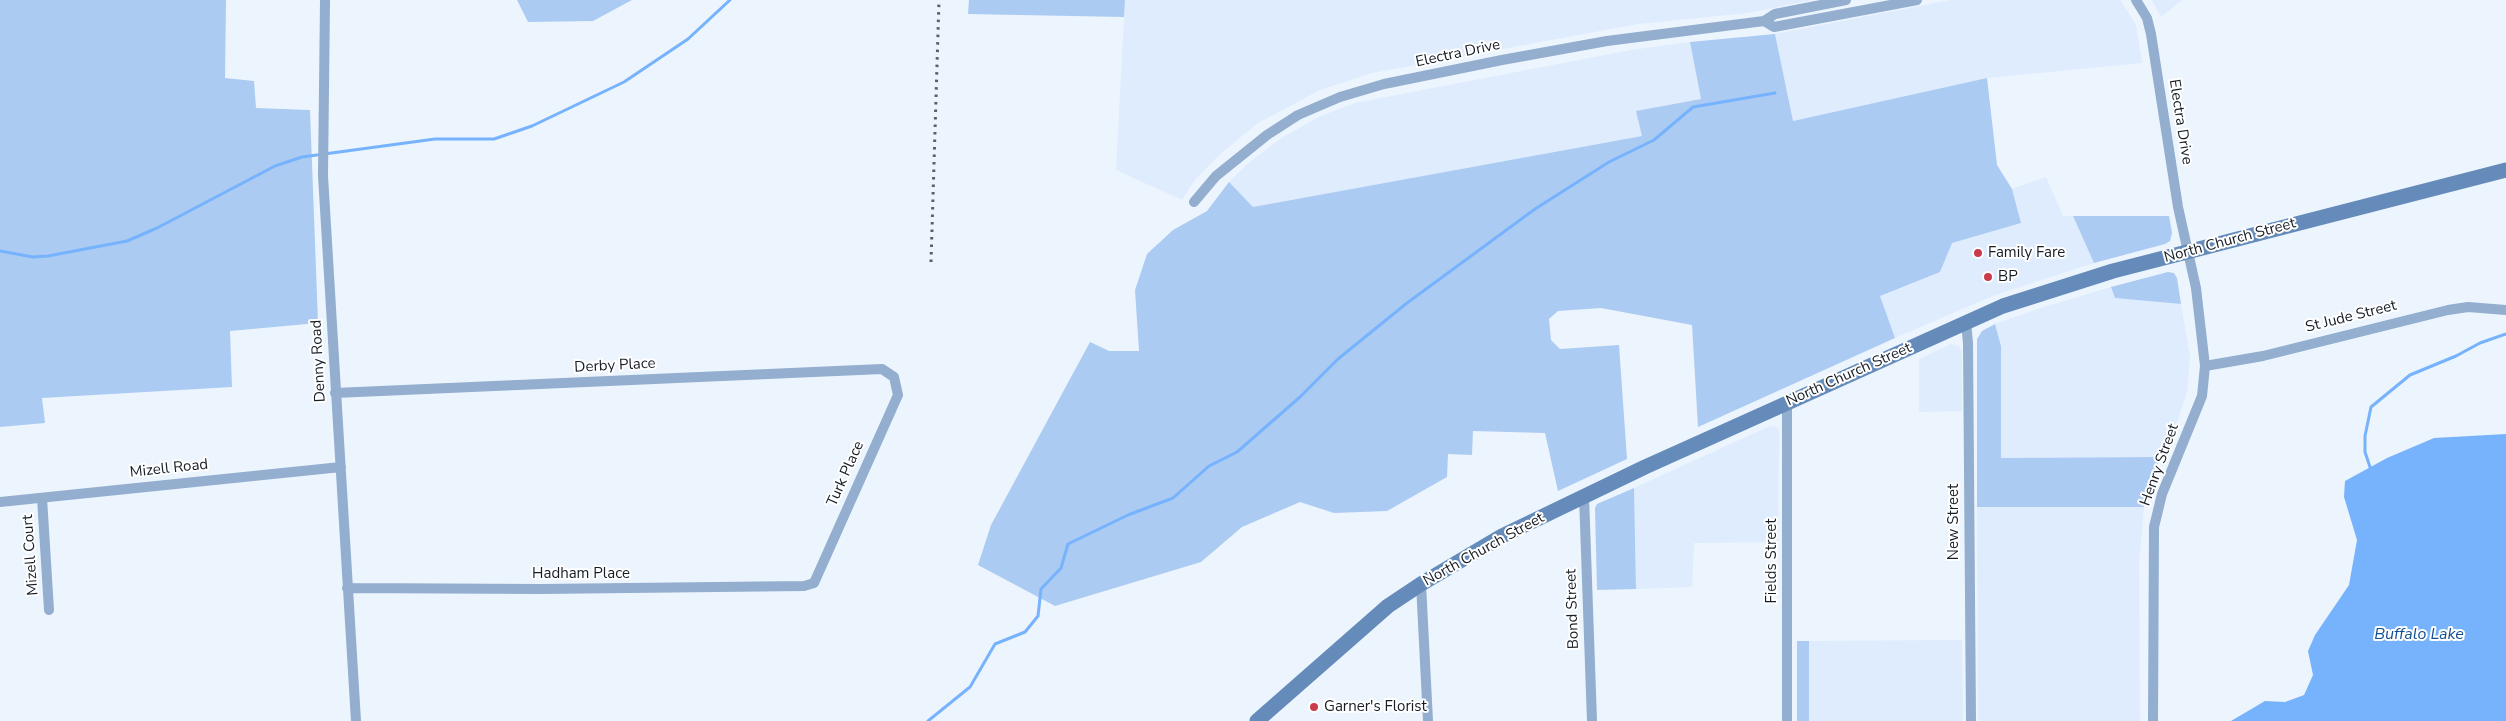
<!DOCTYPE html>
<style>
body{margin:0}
canvas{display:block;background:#ecf4fd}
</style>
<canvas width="2506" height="721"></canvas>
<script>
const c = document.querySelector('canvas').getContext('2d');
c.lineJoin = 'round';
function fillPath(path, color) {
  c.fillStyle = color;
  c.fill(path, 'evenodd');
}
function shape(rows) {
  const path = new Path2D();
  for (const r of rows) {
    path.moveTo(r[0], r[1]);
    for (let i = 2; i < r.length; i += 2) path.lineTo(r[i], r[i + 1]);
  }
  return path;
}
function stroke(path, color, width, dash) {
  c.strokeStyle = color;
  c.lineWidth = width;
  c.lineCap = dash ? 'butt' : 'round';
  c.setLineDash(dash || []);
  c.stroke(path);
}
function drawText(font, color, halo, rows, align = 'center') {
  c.font = font + ' "Nunito Sans",sans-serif';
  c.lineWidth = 4;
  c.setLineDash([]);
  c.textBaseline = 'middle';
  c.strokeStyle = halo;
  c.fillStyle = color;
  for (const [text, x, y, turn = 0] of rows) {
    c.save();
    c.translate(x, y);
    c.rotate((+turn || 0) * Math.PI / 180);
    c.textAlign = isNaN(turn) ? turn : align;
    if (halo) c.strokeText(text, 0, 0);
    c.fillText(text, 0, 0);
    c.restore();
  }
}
fillPath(shape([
 [1125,0,1811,0,1748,13,1638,24,1372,73,1320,90,1258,123,1220,154,1194,181,1182,200,1116,170],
 [1951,0,2120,0,2136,25,2142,63,1987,78,1793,121,1775,34],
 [2152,0,2182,0,2161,17],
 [1690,42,1701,99,1637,111,1642,136,1253,207,1229,182,1251,161,1283,137,1321,116,1355,103,1631,50],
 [2046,177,2063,216,2073,216,2094,263,1995,295,1895,338,1879,296,1940,272,1951,243,2021,223,2012,189],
 [2111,287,2115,298,2181,304,2190,357,2187,392,2174,432,2160,457,2001,458,2001,346,1995,324,2041,308],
 [1951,344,1958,346,1962,351,1962,411,1919,412,1919,359],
 [1770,426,1776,427,1779,431,1778,542,1694,543,1692,587,1636,589,1634,488],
 [1977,507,2144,507,2139,563,2140,721,1978,721],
 [1962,640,1963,721,1809,721,1809,641]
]), '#deecfe');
fillPath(shape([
 [0,0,226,0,225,78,254,81,256,108,310,110,318,323,230,331,232,387,42,398,45,423,0,427],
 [517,0,632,0,593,21,528,22],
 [969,0,1125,0,1124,17,968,14],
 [1775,34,1793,121,1987,78,1997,165,2012,189,2021,223,1952,243,1940,272,1880,296,1895,338,1698,427,1692,325,1601,308,1558,311,1549,319,1551,340,1560,349,1619,345,1627,459,1558,491,1545,433,1473,431,1472,455,1448,454,1447,477,1387,511,1334,513,1300,502,1242,527,1201,562,1055,606,978,565,991,525,1090,342,1109,351,1139,351,1135,290,1147,254,1173,230,1207,211,1229,182,1253,207,1642,136,1636,111,1701,99,1690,42],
 [2073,216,2169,216,2172,233,2170,241,2165,244,2094,263],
 [2168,272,2174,273,2177,278,2181,304,2115,298,2111,287],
 [1995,324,2001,346,2001,458,2160,457,2144,507,1977,507,1977,339,1982,331],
 [1634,488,1636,589,1597,590,1595,508,1597,504],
 [1797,641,1809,641,1809,721,1797,721]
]), '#accbf3');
fillPath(shape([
 [2506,434,2506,721,2231,721,2265,701,2285,702,2304,695,2313,675,2308,651,2315,635,2349,585,2357,540,2344,497,2345,481,2387,458,2434,438]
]), '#77b3fd');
stroke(shape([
 [0,251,33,257,48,256,127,241,157,228,275,166,302,157,435,139,494,139,532,126,624,82,688,39,730,0],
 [2371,470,2365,452,2365,436,2371,407,2410,375,2456,356,2480,343,2506,334],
 [928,721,970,687,995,644,1025,632,1038,616,1041,589,1061,568,1068,544,1128,515,1173,498,1209,466,1237,452,1300,397,1338,359,1407,303,1535,209,1609,162,1654,140,1693,107,1775,93]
]), '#77b3fd', 3);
stroke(shape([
 [325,0,323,176,356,721],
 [2136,0,2147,18,2151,34,2178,207,2196,288,2205,366,2202,396,2162,494,2154,527,2153,721],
 [1764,21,1774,27,1917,0],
 [1194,202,1216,176,1267,135,1298,115,1340,97,1384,84,1502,60,1607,41,1764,21,1775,14,1846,0],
 [1966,322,1968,343,1971,721],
 [2205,366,2263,356,2448,310,2468,307,2506,310],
 [335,393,882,369,894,377,898,395,814,583,804,586,541,589,347,588],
 [1584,496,1592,721],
 [42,498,49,610],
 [0,502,341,467],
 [1421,584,1428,721],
 [1787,721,1787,402]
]), '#93aece', 10);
stroke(shape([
 [1257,721,1388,606,1421,584,1502,536,1645,467,2003,306,2113,271,2506,170]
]), '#648bba', 15);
stroke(shape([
 [931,262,939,0]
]), '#575f67', 3, [2.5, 5]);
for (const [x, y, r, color] of [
 [1978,253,5,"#cc3b4c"],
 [1988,277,5,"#cc3b4c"],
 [1314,707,5,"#cc3b4c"]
]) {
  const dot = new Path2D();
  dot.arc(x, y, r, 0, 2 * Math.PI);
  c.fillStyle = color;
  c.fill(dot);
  stroke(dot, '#fff', 2);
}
drawText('15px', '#161d25', '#fff', [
 ["Electra Drive",1458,54,-12],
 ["Electra Drive",2180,122,81],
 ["North Church Street",2230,241,-15],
 ["St Jude Street",2351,317,-14],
 ["Denny Road",319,361,-93],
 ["Derby Place",615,366,-3],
 ["North Church Street",1849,375,-24],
 ["Henry Street",2160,465,-70],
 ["Mizell Road",169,469,-6],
 ["Turk Place",846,474,-66],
 ["New Street",1954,522,-90],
 ["North Church Street",1484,550,-29],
 ["Mizell Court",31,555,-94],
 ["Fields Street",1772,561,-90],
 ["Hadham Place",581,574],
 ["Bond Street",1573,609,-92]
]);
drawText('15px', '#161d25', '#fff', [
 ["Family Fare",1988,253],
 ["BP",1998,277],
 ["Garner's Florist",1324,707]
], 'left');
drawText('italic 16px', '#124f90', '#fff', [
 ["Buffalo Lake",2419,635]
]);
</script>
